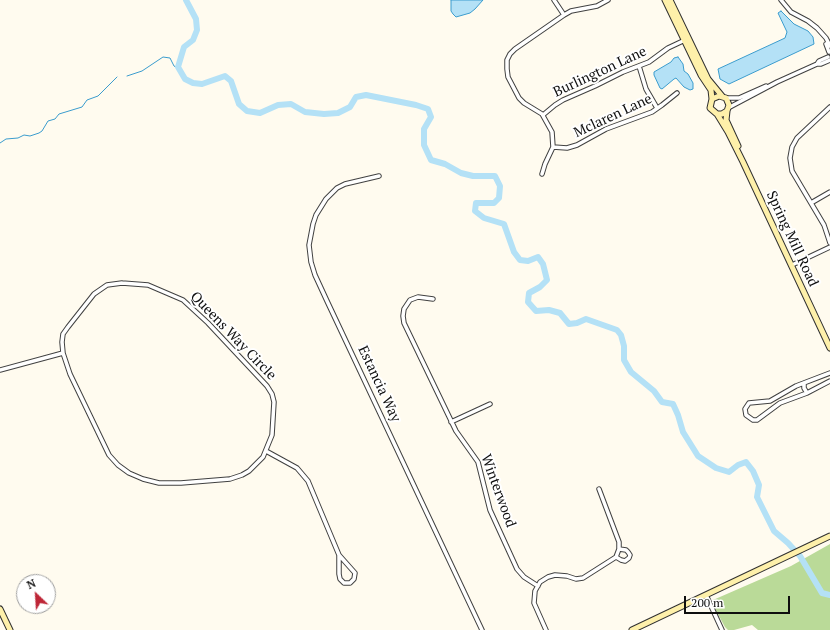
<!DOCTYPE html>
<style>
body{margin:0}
#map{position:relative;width:830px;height:630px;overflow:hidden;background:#fffbef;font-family:"PT Serif",serif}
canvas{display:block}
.north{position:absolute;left:16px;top:574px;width:40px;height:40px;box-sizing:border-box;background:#fff;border:1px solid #9f9f9f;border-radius:50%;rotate:335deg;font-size:11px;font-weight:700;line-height:16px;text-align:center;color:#0e0e0e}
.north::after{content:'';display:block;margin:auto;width:14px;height:18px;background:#be2637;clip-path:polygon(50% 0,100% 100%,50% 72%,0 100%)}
.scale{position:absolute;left:684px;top:596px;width:106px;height:18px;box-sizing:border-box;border:2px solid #0e0e0e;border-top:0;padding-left:5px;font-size:12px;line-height:14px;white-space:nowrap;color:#0e0e0e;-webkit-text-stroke:3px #fff;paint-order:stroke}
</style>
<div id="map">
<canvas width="830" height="630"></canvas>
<div class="north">N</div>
<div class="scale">200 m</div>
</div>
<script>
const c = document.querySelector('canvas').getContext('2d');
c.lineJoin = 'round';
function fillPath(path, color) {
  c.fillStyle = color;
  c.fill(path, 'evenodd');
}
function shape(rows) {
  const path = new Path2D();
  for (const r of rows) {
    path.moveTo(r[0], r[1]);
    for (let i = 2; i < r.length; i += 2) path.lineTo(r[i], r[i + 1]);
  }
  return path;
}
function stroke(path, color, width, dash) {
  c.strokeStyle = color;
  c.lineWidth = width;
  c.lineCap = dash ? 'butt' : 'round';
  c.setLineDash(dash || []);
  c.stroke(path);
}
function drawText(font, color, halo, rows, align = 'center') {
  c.font = font + ' "PT Serif",serif';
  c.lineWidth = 4;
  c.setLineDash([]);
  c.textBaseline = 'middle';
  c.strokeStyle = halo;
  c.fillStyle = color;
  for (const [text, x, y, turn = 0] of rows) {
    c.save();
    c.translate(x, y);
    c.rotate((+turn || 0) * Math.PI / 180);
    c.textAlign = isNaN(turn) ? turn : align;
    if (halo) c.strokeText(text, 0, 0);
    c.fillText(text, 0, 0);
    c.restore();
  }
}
fillPath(shape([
 [830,544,830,630,758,630,752,625,734,630,728,630,725,627,713,605,713,600,791,566]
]), '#bada98');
const water = shape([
 [451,0,483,0,475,9,470,13,456,17,453,14,451,11,451,0],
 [781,11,794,24,808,31,813,37,814,44,729,84,720,79,718,69,785,38,787,32,778,13,781,11],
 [678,57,683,64,684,71,688,74,693,83,693,89,690,90,684,87,676,78,674,79,662,89,660,88,654,75,654,72,671,62,674,58,678,57]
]);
fillPath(water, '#b4e1f6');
stroke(water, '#3b9ccd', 1);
stroke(shape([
 [127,76,142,71,163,57,170,58,174,66,179,69],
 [0,143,6,139,18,138,24,135,30,136,39,133,42,131,48,121,55,119,59,114,82,107,87,100,98,96,117,77]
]), '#3b9ccd', 1);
stroke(shape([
 [186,0,196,19,197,30,193,40,184,47,178,67,185,79,193,83,202,84,225,76,231,81,239,104,247,111,260,113,278,105,291,104,305,112,324,114,338,113,350,107,356,97,366,95,416,105,428,109,431,117,424,129,424,145,431,160,445,164,461,173,473,176,495,176,500,186,499,198,494,203,476,203,475,211,484,218,504,224,514,252,520,260,528,261,538,257,543,264,547,280,540,287,529,293,528,302,536,311,549,310,560,313,569,324,577,323,586,319,617,330,621,335,624,346,624,360,631,372,654,391,662,402,673,404,678,415,683,432,698,456,716,468,729,472,738,465,746,462,753,471,759,485,757,497,774,531,788,543,800,556,822,593,830,595]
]), '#b4e1f6', 6);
const street = shape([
 [554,0,564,15],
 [781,0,791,12,808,21,817,28,826,38,830,46],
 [826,44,829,52],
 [817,64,821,64,830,60],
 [639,66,646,89,657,108],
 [726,98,739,98,766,86],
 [830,107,797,138,792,147,790,158,792,171,824,225,830,243],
 [728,108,777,82,817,64,819,61,828,57],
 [543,115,555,105,563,100,595,86,623,72,649,62,668,48,685,40],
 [553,147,567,148,577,145,606,129,652,112,662,105,677,93],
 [542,174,545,164,553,147,552,132,542,114,524,103,519,98,508,77,507,69,507,60,510,54,515,49,564,15,571,11,597,6,608,0],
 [379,176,345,184,337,188,326,199,316,215,313,224,309,245,311,262,315,275,327,301,482,630],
 [811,203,830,192],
 [792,265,830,247],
 [122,283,148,285,183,300,208,323,267,386,272,394,274,402,272,435,263,457,249,471,242,475,230,479,181,483,159,483,143,479,129,473,118,465,109,455,70,374,63,353,62,342,63,334,68,327,94,294,107,285,122,283],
 [433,299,418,297,410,300,404,309,403,316,404,323,456,431,478,462,490,510,517,569,524,577,538,586],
 [0,370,63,353],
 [830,373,796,386,770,401,749,403,745,409,746,415,753,420,757,420,780,403,807,393,830,381],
 [804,383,804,388,807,393],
 [451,422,490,404],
 [266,451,297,468,308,481,339,555],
 [339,555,355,573,354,579,350,583,344,583,340,579,339,574,339,555],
 [616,557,621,560,625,561,629,558,630,555,628,552,626,550,619,549],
 [706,595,722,630],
 [546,630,534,603,535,591,540,582,548,577,555,575,567,576,576,579,583,578,616,557,619,549,619,542,599,489]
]);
const secondary = shape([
 [665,0,701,75,711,90,712,99,710,108,717,114,722,114,727,111,729,105,726,98,719,96,712,99],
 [670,0,708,79,722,96],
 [727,111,726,120,738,146],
 [717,114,728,132,743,162,830,348],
 [0,609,10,630],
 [632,630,830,536]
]);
stroke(street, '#414141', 5.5);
stroke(secondary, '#303030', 7);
stroke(street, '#fff', 3.5);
stroke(secondary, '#fef0aa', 5);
drawText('14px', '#0e0e0e', '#fff', [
 ["Burlington Lane",600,72,-25],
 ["Mclaren Lane",613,116,-25],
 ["Spring Mill Road",792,239,65],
 ["Queens Way Circle",233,336,46],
 ["Estancia Way",379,384,65],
 ["Winterwood",498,491,70]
]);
</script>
